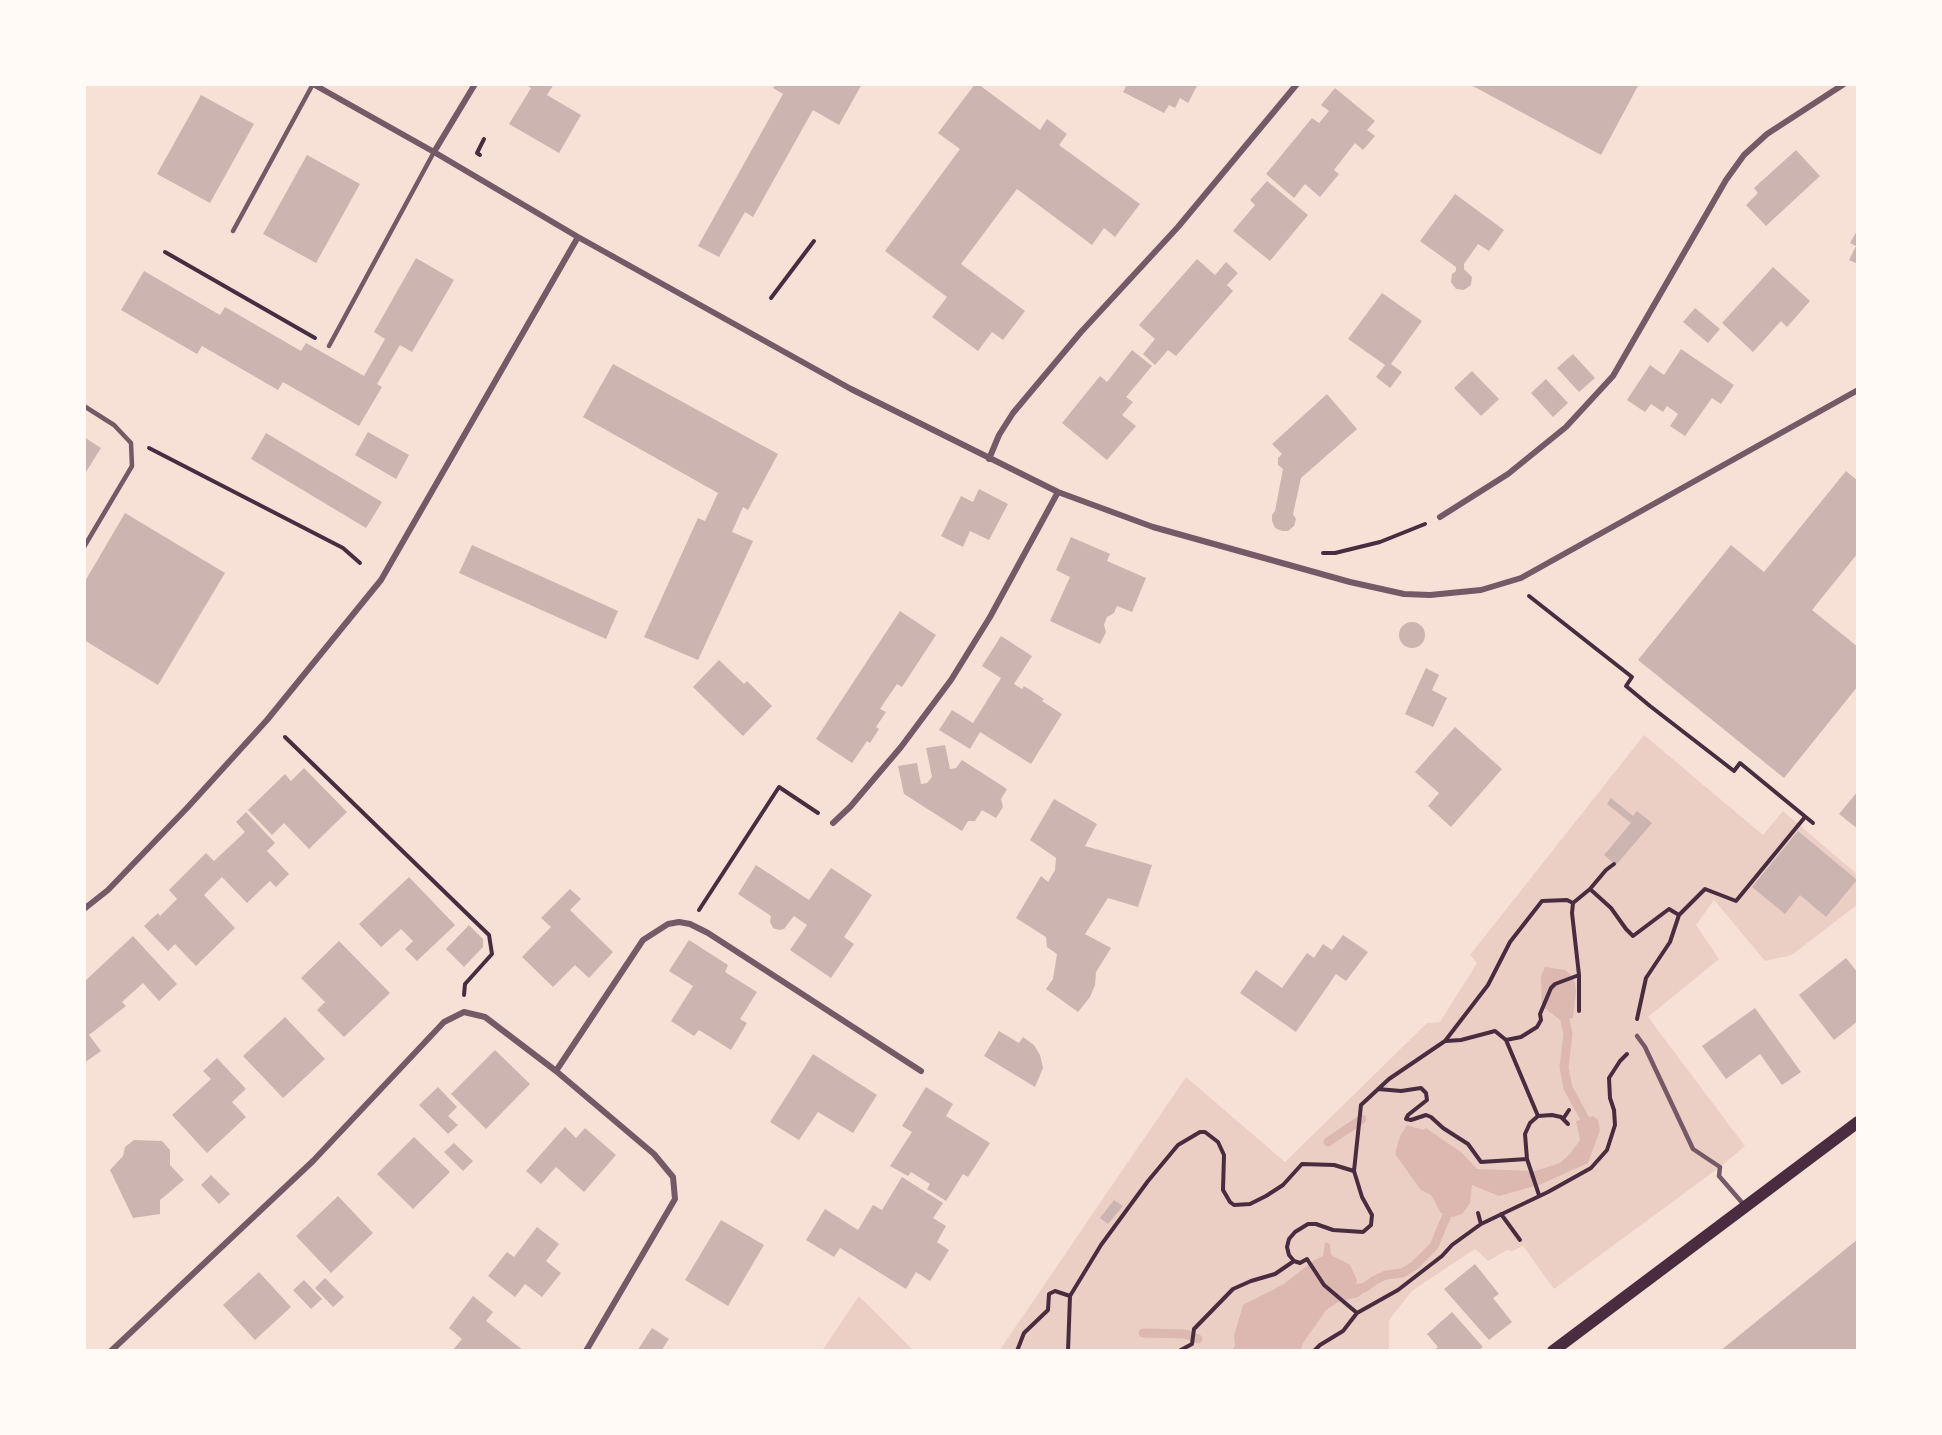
<!DOCTYPE html>
<style>
body{margin:0}
#map{position:relative;width:1942px;height:1435px;overflow:hidden;background:#f7e1d7;font-family:"Varela Round",sans-serif}
canvas{display:block}
.frame{position:absolute;inset:0;border:86px solid #fffaf5;pointer-events:none}
</style>
<div id="map">
<canvas width="1942" height="1435"></canvas>
<div class="frame"></div>
</div>
<script>
const c = document.querySelector('canvas').getContext('2d');
c.lineJoin = 'round';
function fillPath(path, color) {
  c.fillStyle = color;
  c.fill(path, 'evenodd');
}
function shape(rows) {
  const path = new Path2D();
  for (const r of rows) {
    if (r.length === 3) {
      path.moveTo(r[0] + r[2], r[1]);
      path.arc(r[0], r[1], r[2], 0, 2 * Math.PI);
      continue;
    }
    path.moveTo(r[0], r[1]);
    for (let i = 2; i < r.length; i += 2) path.lineTo(r[i], r[i + 1]);
  }
  return path;
}
function stroke(path, color, width, dash) {
  c.strokeStyle = color;
  c.lineWidth = width;
  c.lineCap = dash ? 'butt' : 'round';
  c.setLineDash(dash || []);
  c.stroke(path);
}
fillPath(shape([
 [1644,735,1763,835,1783,811,1858,875,1858,904,1792,955,1765,961,1714,900,1696,925,1719,959,1648,1017,1745,1146,1720,1167,1554,1289,1523,1246,1512,1251,1507,1250,1488,1261,1475,1249,1412,1291,1389,1320,1389,1351,999,1351,1186,1077,1285,1162,1427,1023,1440,1022,1477,963,1470,955],
 [859,1296,914,1351,822,1351]
]), '#ebcfc5');
fillPath(shape([
 [1545,967,1565,970,1570,974,1575,983,1576,991,1573,1018,1560,1020,1546,1009,1542,1008,1541,976],
 [1593,1116,1598,1120,1600,1130,1588,1163,1539,1185,1499,1196,1472,1185,1470,1203,1462,1214,1453,1217,1441,1213,1431,1195,1421,1190,1395,1154,1400,1136,1407,1125,1423,1130,1426,1128,1461,1152,1477,1169,1535,1171,1560,1163,1570,1154,1580,1140,1576,1121],
 [1325,1242,1330,1244,1331,1255,1350,1265,1357,1280,1356,1284,1363,1283,1363,1293,1358,1297,1338,1302,1326,1310,1303,1343,1300,1351,1231,1351,1235,1346,1234,1336,1243,1305,1284,1284,1313,1261,1323,1256]
]), '#dcb8b0');
stroke(shape([
 [1565,1020,1568,1034,1564,1067,1568,1088,1585,1119],
 [1328,1142,1362,1119],
 [1364,1288,1375,1280,1386,1275,1402,1273,1414,1266,1434,1246,1447,1215],
 [1143,1333,1185,1334,1198,1339]
]), '#dcb8b0', 9);
fillPath(shape([
 [524,84,554,84,547,95,581,115,559,153,509,124,531,88],
 [776,84,862,84,839,125,813,110,753,217,745,212,719,257,698,246,783,94,773,88],
 [975,84,978,84,1040,130,1047,119,1067,134,1059,145,1140,204,1115,237,1104,228,1092,245,1017,189,961,264,1025,311,1003,340,992,332,978,351,932,317,947,297,885,251,960,149,938,133],
 [1127,84,1198,84,1188,103,1180,98,1175,108,1169,105,1164,113,1123,92],
 [1469,84,1639,84,1601,155],
 [1335,88,1375,121,1367,130,1375,136,1363,150,1355,143,1334,170,1339,174,1320,197,1305,184,1294,198,1266,174,1312,118,1319,123,1329,111,1321,105],
 [201,95,254,124,210,203,157,174],
 [1796,150,1820,176,1766,226,1746,205,1758,193,1754,188],
 [307,155,360,184,316,263,263,234],
 [1267,181,1308,215,1270,261,1233,231,1255,205,1250,200],
 [1455,194,1504,230,1489,251,1478,244,1464,264,1464,269,1472,277,1471,285,1464,290,1456,289,1451,282,1452,274,1456,271,1456,267,1420,241],
 [1858,229,1858,264,1849,260,1856,246,1850,243],
 [416,258,454,280,412,352,400,345,377,384,382,387,359,426,283,382,278,390,202,346,197,354,121,310,144,271,220,315,225,307,301,351,306,343,364,376,385,339,374,332],
 [1197,259,1215,275,1226,262,1238,273,1227,285,1233,291,1176,356,1168,350,1155,365,1143,354,1155,339,1139,325],
 [1773,267,1810,301,1787,327,1781,321,1753,352,1722,323],
 [1382,293,1422,321,1391,364,1402,372,1390,388,1376,377,1385,365,1348,339],
 [1695,308,1720,329,1708,343,1683,322],
 [1681,349,1734,385,1721,404,1712,398,1685,436,1670,426,1678,414,1667,406,1663,412,1651,404,1645,412,1627,400,1650,365,1664,375],
 [1132,350,1152,366,1126,397,1133,402,1122,415,1136,426,1107,460,1062,423,1100,376,1107,382],
 [1573,354,1595,378,1579,392,1557,368],
 [613,364,778,454,748,510,743,507,732,532,753,541,698,660,644,637,698,518,705,521,718,493,583,417],
 [1472,371,1499,399,1481,416,1454,388],
 [1546,379,1568,403,1553,417,1531,393],
 [1327,394,1357,429,1301,478,1293,514,1296,519,1294,526,1288,531,1282,531,1275,528,1272,521,1272,515,1275,511,1283,469,1278,465,1278,458,1282,454,1272,444],
 [368,432,409,455,396,479,355,455],
 [266,433,382,502,366,528,251,459],
 [84,437,101,448,84,475],
 [1846,471,1858,481,1858,553,1812,610,1858,647,1858,686,1784,778,1638,660,1731,545,1764,572],
 [979,489,1008,504,989,540,970,531,963,547,941,536,961,496,973,502],
 [125,513,225,573,158,685,84,640,84,583],
 [1071,537,1110,554,1107,561,1146,578,1132,612,1117,606,1114,613,1107,617,1104,625,1106,632,1100,644,1050,621,1070,577,1056,570],
 [472,545,618,611,606,639,459,573],
 [900,611,936,635,902,687,897,684,888,697,880,709,886,712,876,727,879,729,870,743,867,741,852,763,816,739],
 [1412,635,13],
 [1001,636,1032,656,1014,684,1022,689,1024,686,1044,699,1042,701,1062,714,1031,764,980,732,970,749,939,730,952,710,973,723,1001,678,982,666],
 [719,660,744,684,747,681,772,706,743,736,693,687],
 [1426,668,1439,675,1432,690,1447,698,1433,727,1405,714],
 [1455,727,1502,769,1451,827,1428,806,1439,793,1415,772],
 [945,745,950,769,956,768,962,760,1007,789,1001,799,1003,807,996,818,982,810,975,821,968,821,962,831,904,794,898,766,917,763,921,784,927,783,932,777,926,748],
 [304,768,347,812,309,849,284,823,272,835,248,810,285,774,291,781],
 [1858,791,1858,829,1839,814],
 [1611,798,1633,816,1637,811,1652,823,1616,865,1604,855,1631,823,1607,804],
 [1054,799,1097,824,1085,846,1152,865,1138,907,1108,898,1085,934,1111,948,1096,972,1095,985,1090,997,1078,1012,1046,989,1053,979,1057,954,1047,947,1046,937,1016,918,1041,876,1048,882,1055,870,1056,858,1030,840],
 [246,812,275,843,267,851,289,874,276,887,270,881,247,903,222,877,204,895,235,928,196,966,175,944,168,951,144,926,158,913,160,916,177,899,169,890,206,853,214,861,245,832,236,822],
 [1798,831,1857,880,1826,917,1800,895,1785,914,1752,887],
 [756,865,809,900,831,868,872,895,844,937,854,944,831,978,790,950,807,925,794,916,784,929,779,930,773,928,770,922,771,916,738,894],
 [409,877,455,925,417,961,405,949,413,941,401,929,381,947,359,924],
 [570,889,581,899,570,910,613,952,589,978,575,965,553,987,522,957,551,927,541,918],
 [469,925,483,939,483,947,464,967,446,949],
 [1343,935,1368,952,1346,981,1336,974,1296,1032,1240,993,1256,970,1282,988,1307,953,1314,958,1323,944,1332,950],
 [133,936,177,984,159,1001,143,983,122,1002,126,1006,89,1035,101,1051,84,1063,84,982],
 [689,940,728,965,725,972,757,992,740,1019,747,1023,731,1050,699,1030,694,1036,671,1021,693,986,669,971],
 [339,941,390,993,344,1037,317,1010,325,1002,301,978],
 [1846,958,1858,973,1858,1021,1834,1040,1799,995],
 [1755,1008,1801,1072,1782,1085,1760,1054,1726,1079,1702,1046],
 [285,1017,325,1059,283,1098,243,1056],
 [999,1031,1019,1043,1023,1037,1034,1045,1040,1055,1043,1068,1035,1087,984,1056],
 [495,1050,530,1084,486,1129,451,1094],
 [813,1054,877,1095,853,1133,818,1112,799,1140,770,1122],
 [217,1058,246,1089,232,1102,246,1117,207,1153,172,1115,211,1079,203,1071],
 [438,1087,457,1107,448,1116,458,1125,448,1134,419,1105],
 [926,1087,953,1104,946,1116,990,1143,968,1177,963,1174,946,1201,927,1189,930,1184,911,1172,908,1176,890,1166,912,1132,902,1126],
 [565,1127,576,1138,585,1128,616,1155,584,1192,556,1167,541,1184,526,1171],
 [414,1137,450,1172,413,1209,377,1174],
 [134,1140,162,1141,170,1150,170,1165,184,1180,160,1200,160,1214,133,1218,110,1170,123,1156,125,1147],
 [454,1143,473,1161,463,1171,444,1152],
 [211,1175,230,1194,219,1204,201,1185],
 [902,1177,943,1203,933,1218,946,1226,937,1242,949,1250,930,1281,916,1272,906,1289,840,1248,834,1257,806,1240,825,1209,858,1230,873,1205,882,1210],
 [338,1196,373,1233,331,1273,296,1236],
 [1114,1200,1123,1206,1108,1224,1100,1218],
 [721,1220,764,1245,728,1306,685,1280],
 [537,1227,559,1244,546,1261,561,1273,542,1297,525,1284,515,1297,488,1276,507,1252,514,1257],
 [1858,1239,1858,1351,1720,1351],
 [1475,1264,1499,1294,1493,1298,1512,1322,1489,1340,1444,1289],
 [259,1272,291,1307,255,1340,223,1305],
 [325,1278,344,1297,333,1307,315,1288],
 [304,1280,322,1299,311,1309,293,1290],
 [473,1296,493,1312,486,1321,524,1351,452,1351,462,1339,449,1328],
 [1452,1312,1483,1347,1478,1351,1433,1351,1438,1347,1427,1334],
 [652,1328,669,1339,661,1351,637,1351]
]), '#ccb4b1');
stroke(shape([
 [480,155,477,153,484,139],
 [165,252,315,338],
 [771,298,814,241],
 [149,448,343,548,360,563],
 [1323,553,1335,553,1380,542,1425,524],
 [1529,596,1632,677,1626,686,1650,706,1734,771,1740,763,1813,823],
 [285,737,489,935,492,954,465,984,464,995],
 [1590,889,1611,908,1626,929,1633,936,1669,909,1679,915,1705,889,1736,901,1805,817],
 [1573,903,1590,889,1606,870,1614,864],
 [699,910,779,787,818,813],
 [1579,1011,1579,975],
 [1637,1019,1646,978,1670,942,1679,915],
 [1506,1040,1538,1116],
 [1446,1041,1461,1040,1495,1031,1506,1040],
 [1378,1089,1401,1091,1421,1088,1426,1093,1427,1100,1408,1115,1406,1119,1411,1120,1426,1115,1431,1117,1443,1128,1468,1144,1481,1162,1527,1159,1539,1195],
 [1563,1119,1569,1110],
 [1527,1159,1525,1134,1530,1123,1538,1116,1552,1115,1561,1117,1568,1124],
 [1478,1213,1481,1224],
 [1501,1214,1520,1240],
 [1294,1261,1289,1255,1287,1247,1289,1239,1295,1232,1308,1224,1316,1224,1333,1230,1363,1232,1371,1225,1372,1215,1362,1197,1354,1171],
 [1017,1351,1024,1333,1048,1310,1049,1294,1055,1291,1070,1296],
 [1068,1351,1070,1296,1101,1245,1148,1181,1178,1145,1200,1132,1205,1132,1218,1142,1224,1155,1223,1190,1230,1202,1234,1205,1250,1204,1266,1196,1283,1185,1302,1164,1334,1165,1354,1171,1361,1105,1389,1079,1445,1041,1488,985,1510,942,1542,901,1567,900,1573,903,1572,913,1579,975,1555,984,1551,988,1540,1014,1541,1020,1537,1027,1521,1037,1506,1040],
 [1179,1351,1192,1344,1194,1329,1233,1289,1251,1281,1275,1274,1294,1261,1300,1263,1307,1259,1324,1285,1357,1313],
 [1314,1351,1320,1345,1343,1331,1357,1313,1398,1290,1442,1256,1452,1245,1481,1224,1548,1192,1591,1168,1607,1150,1615,1125,1614,1110,1610,1098,1609,1078,1620,1061,1627,1054]
]), '#4a2c40', 4);
stroke(shape([
 [233,231,313,84],
 [329,346,434,152],
 [84,406,114,425,131,443,132,466,84,547],
 [1637,1036,1645,1047,1693,1149,1720,1167,1719,1176,1745,1206]
]), '#755966', 4.5);
stroke(shape([
 [313,84,434,152,578,237,851,389,1058,492,1153,527,1350,582,1404,594,1430,595,1481,590,1521,578,1858,390],
 [434,152,475,84],
 [989,459,999,435,1013,413,1081,332,1178,227,1297,84],
 [1440,517,1508,474,1566,427,1613,376,1726,180,1744,155,1767,134,1844,84],
 [833,823,850,807,901,747,951,680,990,617,1058,492],
 [84,909,108,890,187,808,267,720,381,580,578,237],
 [556,1071,643,940,668,924,679,922,690,924,708,933,921,1071],
 [111,1351,313,1161,444,1022,464,1012,485,1017,556,1071,654,1154,673,1177,675,1199,586,1351]
]), '#755966', 6);
stroke(shape([
 [1553,1351,1858,1122]
]), '#4a2c40', 12);
</script>
